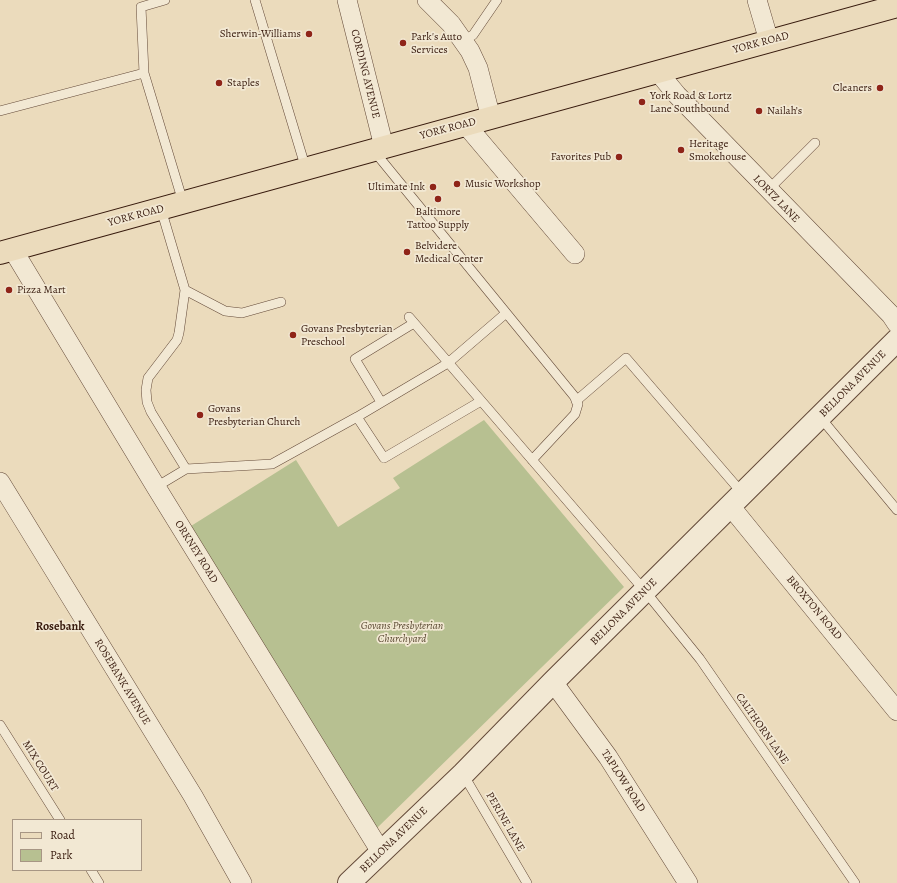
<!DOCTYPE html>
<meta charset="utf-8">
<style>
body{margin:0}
#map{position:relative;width:897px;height:883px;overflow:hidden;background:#ebdbbc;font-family:Alegreya,serif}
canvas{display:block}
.legend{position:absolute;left:12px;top:819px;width:130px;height:52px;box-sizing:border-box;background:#f2e8d3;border:1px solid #a79684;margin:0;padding:5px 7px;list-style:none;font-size:12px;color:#371a0d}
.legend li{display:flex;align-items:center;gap:8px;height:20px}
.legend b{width:20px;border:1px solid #a79684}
</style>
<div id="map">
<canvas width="897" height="883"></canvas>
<ul class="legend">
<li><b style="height:5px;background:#ebdbbc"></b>Road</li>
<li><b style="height:11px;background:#b7c091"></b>Park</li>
</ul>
</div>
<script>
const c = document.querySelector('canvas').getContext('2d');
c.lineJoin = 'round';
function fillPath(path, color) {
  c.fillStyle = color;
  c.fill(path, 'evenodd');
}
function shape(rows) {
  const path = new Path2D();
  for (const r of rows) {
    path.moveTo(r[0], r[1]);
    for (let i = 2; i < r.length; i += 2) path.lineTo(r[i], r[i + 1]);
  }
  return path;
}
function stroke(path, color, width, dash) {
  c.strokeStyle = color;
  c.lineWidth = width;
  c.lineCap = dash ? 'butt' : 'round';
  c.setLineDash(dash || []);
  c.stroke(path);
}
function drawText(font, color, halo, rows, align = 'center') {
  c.font = font + ' Alegreya,serif';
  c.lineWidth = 3.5;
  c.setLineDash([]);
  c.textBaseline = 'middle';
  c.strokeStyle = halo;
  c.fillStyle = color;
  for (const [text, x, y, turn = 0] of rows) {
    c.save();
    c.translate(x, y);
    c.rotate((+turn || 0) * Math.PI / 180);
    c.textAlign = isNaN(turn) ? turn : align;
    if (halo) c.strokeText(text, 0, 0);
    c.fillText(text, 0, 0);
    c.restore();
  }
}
fillPath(shape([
 [484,420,624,587,377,828,191,526,296,460,338,527,400,488,393,478]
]), '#b7c091');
const service = shape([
 [165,0,141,7,144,73,183,202],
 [255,0,306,169],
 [464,40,473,35,497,0],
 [0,111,144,73],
 [374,151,574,396,578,404,575,414,532,460],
 [768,190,815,143],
 [185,290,225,311,242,313,281,302],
 [409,317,645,591,700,659,855,883],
 [576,401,626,358,743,494],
 [381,402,355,359,414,323],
 [357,417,448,363,505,314],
 [820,417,897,510],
 [186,469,272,464,357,417,384,458,481,401],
 [156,487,186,469,151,412,147,402,146,390,148,378,177,340,179,333,185,290,161,209],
 [0,725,60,820],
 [463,774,527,883],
 [91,870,99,883]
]);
const minor = shape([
 [347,0,384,147],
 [427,0,451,24,470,51,478,68,491,118],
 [757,0,769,41],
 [658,72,677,95,891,315,897,324],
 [466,125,575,254],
 [13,250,156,487,381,852],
 [0,482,193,796,242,883],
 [731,507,897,711],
 [553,682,608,757,688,883]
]);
const tertiary = shape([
 [349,883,463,774,553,682,897,340]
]);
const primary = shape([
 [0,253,897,6]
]);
stroke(service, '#644a39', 10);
stroke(minor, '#644a39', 20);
stroke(tertiary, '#644a39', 24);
stroke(primary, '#371a0d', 24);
stroke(service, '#f2e8d3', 9);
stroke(minor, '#f2e8d3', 19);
stroke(tertiary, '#f2e8d3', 22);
stroke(primary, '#ebdbbc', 22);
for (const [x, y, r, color] of [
 [309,34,4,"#8f2418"],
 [403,43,4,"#8f2418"],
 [219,83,4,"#8f2418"],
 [880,88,4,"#8f2418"],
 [642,102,4,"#8f2418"],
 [759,111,4,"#8f2418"],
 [681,150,4,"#8f2418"],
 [619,157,4,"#8f2418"],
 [457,184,4,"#8f2418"],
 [433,187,4,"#8f2418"],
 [438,199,4,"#8f2418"],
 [407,252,4,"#8f2418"],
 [9,290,4,"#8f2418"],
 [293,335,4,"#8f2418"],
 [200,415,4,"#8f2418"]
]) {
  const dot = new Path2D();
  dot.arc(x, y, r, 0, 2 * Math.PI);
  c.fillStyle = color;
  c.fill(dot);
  stroke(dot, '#f2e8d3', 1.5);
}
drawText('11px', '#371a0d', '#f2e8d3', [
 ["Sherwin-Williams",301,34,"right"],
 ["Park's Auto",411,37],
 ["Services",411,50],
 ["Staples",227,83],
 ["Cleaners",872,88,"right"],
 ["York Road & Lortz",650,96],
 ["Lane Southbound",650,109],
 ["Nailah’s",767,111],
 ["Heritage",689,144],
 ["Smokehouse",689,157],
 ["Favorites Pub",611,157,"right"],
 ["Music Workshop",465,184],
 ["Ultimate Ink",425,187,"right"],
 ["Baltimore",438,212,"center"],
 ["Tattoo Supply",438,225,"center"],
 ["Belvidere",415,246],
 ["Medical Center",415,259],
 ["Pizza Mart",17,290],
 ["Govans Presbyterian",301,329],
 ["Preschool",301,342],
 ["Govans",208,409],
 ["Presbyterian Church",208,422]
], 'left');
drawText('11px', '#371a0d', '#f2e8d3', [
 ["YORK ROAD",761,43,-15],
 ["CORDING AVENUE",365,74,76],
 ["YORK ROAD",448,129,-15],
 ["LORTZ LANE",776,199,46],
 ["YORK ROAD",136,216,-15],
 ["BELLONA AVENUE",853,384,-45],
 ["ORKNEY ROAD",196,552,58],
 ["BROXTON ROAD",814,608,50],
 ["BELLONA AVENUE",624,612,-45],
 ["ROSEBANK AVENUE",122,682,59],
 ["CALTHORN LANE",762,729,55],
 ["MIX COURT",40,766,58],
 ["TAPLOW ROAD",623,781,57],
 ["PERINE LANE",505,822,60],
 ["BELLONA AVENUE",394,840,-44]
]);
drawText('italic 11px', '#5d4c35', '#f2e8d3', [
 ["Govans Presbyterian",402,626],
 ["Churchyard",402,639]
]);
drawText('bold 12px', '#371a0d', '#f2e8d3', [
 ["Rosebank",60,627]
]);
</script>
